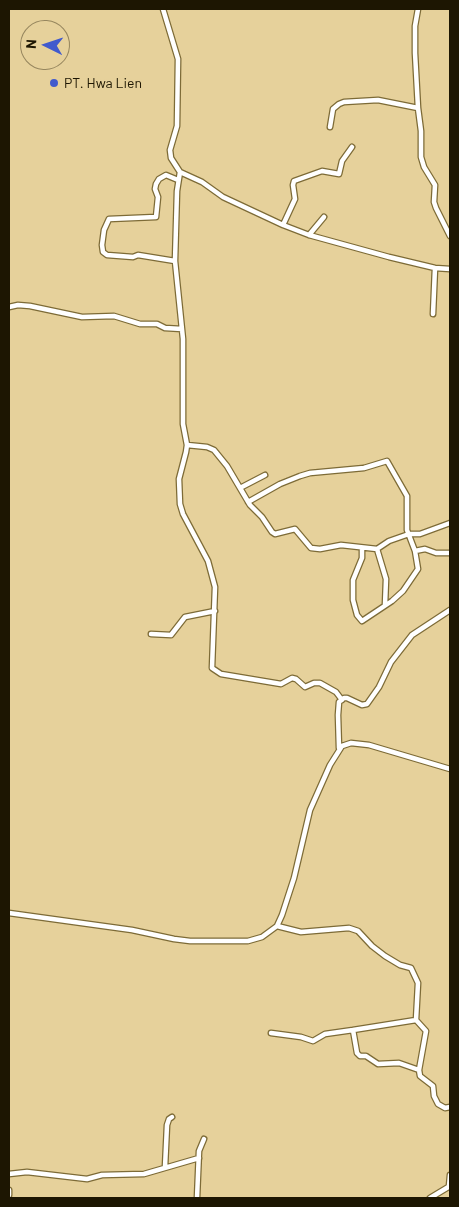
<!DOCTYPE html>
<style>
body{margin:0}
#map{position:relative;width:459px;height:1207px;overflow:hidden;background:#e6d19b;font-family:Barlow,sans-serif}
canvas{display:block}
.frame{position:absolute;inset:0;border:10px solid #1d1602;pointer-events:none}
.north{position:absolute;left:20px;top:20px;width:50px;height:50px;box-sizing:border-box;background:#e6d19b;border:1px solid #96865e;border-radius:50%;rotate:274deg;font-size:14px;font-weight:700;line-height:20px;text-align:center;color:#1d1602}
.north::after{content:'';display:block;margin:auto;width:18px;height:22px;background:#415acd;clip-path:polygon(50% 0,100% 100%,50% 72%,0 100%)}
</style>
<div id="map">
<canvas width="459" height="1207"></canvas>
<div class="frame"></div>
<div class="north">N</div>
</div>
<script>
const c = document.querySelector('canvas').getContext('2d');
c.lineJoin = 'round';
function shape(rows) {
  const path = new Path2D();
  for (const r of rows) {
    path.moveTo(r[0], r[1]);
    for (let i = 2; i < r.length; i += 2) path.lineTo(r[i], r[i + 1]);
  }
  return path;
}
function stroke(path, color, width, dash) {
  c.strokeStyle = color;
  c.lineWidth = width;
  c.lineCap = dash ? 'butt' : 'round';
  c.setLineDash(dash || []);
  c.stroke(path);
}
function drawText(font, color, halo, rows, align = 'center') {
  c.font = font + ' Barlow,sans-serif';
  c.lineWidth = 4;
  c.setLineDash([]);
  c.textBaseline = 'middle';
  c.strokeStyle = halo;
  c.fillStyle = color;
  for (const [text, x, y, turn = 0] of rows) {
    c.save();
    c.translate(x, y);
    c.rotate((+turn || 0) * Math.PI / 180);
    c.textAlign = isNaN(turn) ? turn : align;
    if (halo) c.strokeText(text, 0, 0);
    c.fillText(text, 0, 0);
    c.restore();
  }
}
const street = shape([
 [163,9,178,59,177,126,170,150,171,158,180,172,202,182,223,197,283,225,309,235,389,257,435,268,450,269],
 [418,9,415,26,415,53,418,108,421,131,421,157,424,167,435,185,434,202,436,208,450,236],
 [330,127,333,109,339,104,344,102,378,100,418,108],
 [180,172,177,191,175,261,183,339,183,424,187,445,186,452,179,479,180,504,183,514,208,561,215,587,212,668,221,674,281,684,292,678,296,679,305,687,314,683,320,683,336,692,342,700],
 [283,225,295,199,293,185,294,181,322,171,339,174,342,161,352,147],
 [309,235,324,217],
 [175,261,138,255,133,257,107,255,103,252,102,245,104,230,109,219,156,217,158,197,155,189,156,184,159,179,166,175,178,180],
 [9,307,18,305,30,306,82,317,114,316,140,324,157,324,165,328,182,329],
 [433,314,435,268],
 [187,445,207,447,214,450,227,466,250,505,262,517,272,532,275,534,295,529,311,548,320,549,341,545,377,549,389,541,409,534,420,534,450,523],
 [240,488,265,475],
 [248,502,280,484,300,476,310,473,364,468,387,461,407,496,407,530,415,551,425,549,436,553,450,553],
 [362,548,362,558,353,580,353,600,357,615,362,621,392,601,403,591,418,569,415,551],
 [377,549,386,579,385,605],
 [151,634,171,635,185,617,215,611],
 [339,748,338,715,339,702,344,698,347,698,362,705,367,704,379,687,391,662,412,635,450,610],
 [9,913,132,930,174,939,190,941,248,941,262,937,277,926,282,915,294,878,310,810,330,765,342,746,351,743,369,745,450,769],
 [277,926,301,932,349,928,358,931,372,946,385,956,400,965,411,968,418,983,416,1020,426,1031,419,1070],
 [353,1030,416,1020],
 [271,1033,301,1037,313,1041,325,1034,353,1030,357,1053,360,1056,366,1056,378,1064,399,1063,419,1070,420,1076,433,1086,434,1096,438,1104,445,1108,450,1107],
 [165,1167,167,1125,169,1119,172,1117],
 [9,1174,27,1172,87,1179,102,1175,144,1174,199,1158],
 [449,1186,450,1175],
 [9,1190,9,1195],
 [197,1198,199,1151,204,1139],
 [430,1198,450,1186]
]);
stroke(street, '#7d6b37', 7);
stroke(street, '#fff', 4.5);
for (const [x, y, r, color] of [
 [54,83,5,"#415acd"]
]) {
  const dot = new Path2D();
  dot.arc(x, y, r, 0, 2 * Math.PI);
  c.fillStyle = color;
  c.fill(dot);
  stroke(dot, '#e6d19b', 2);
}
drawText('14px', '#1d1602', '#e6d19b', [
 ["PT. Hwa Lien",64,83]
], 'left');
</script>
